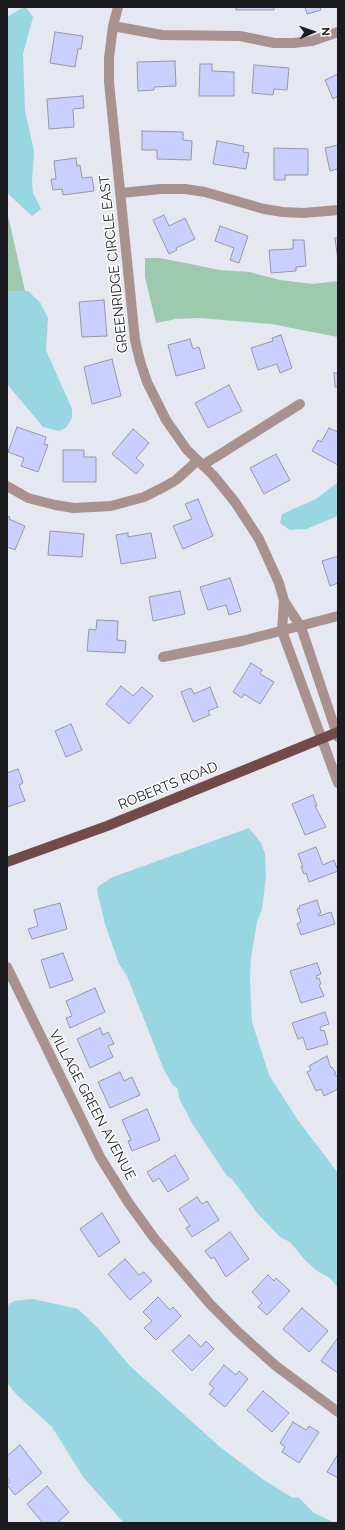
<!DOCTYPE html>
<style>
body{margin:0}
#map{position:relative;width:345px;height:1530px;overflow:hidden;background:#e5e7f1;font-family:Raleway,sans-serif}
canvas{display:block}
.frame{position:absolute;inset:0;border:8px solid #1c1c20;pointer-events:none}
.north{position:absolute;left:293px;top:12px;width:40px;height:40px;-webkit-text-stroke:3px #fff;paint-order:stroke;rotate:88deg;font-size:11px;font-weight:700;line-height:16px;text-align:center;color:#1c1c20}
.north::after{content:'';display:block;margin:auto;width:14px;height:18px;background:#1c1c20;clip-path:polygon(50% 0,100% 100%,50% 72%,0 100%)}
</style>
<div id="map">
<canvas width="345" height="1530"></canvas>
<div class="frame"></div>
<div class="north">N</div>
</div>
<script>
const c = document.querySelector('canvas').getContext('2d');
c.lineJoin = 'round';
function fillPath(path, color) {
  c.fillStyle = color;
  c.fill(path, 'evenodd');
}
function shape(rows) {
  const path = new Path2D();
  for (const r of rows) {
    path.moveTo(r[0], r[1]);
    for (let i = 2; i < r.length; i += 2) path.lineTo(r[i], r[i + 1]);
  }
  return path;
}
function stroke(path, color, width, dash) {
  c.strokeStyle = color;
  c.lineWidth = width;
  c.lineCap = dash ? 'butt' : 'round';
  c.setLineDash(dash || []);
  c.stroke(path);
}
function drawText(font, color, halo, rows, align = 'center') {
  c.font = font + ' Raleway,sans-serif';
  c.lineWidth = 3;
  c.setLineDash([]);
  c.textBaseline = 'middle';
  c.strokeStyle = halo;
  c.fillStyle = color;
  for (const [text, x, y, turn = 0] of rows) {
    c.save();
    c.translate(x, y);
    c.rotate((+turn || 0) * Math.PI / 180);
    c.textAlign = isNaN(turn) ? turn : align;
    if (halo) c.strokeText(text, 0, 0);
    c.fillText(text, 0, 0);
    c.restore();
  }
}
fillPath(shape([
 [7,211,25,291,7,291],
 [145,258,160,258,220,270,249,272,280,280,312,284,338,281,338,337,271,324,200,318,176,319,156,323,145,277]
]), '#9dc9af');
fillPath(shape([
 [24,7,26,7,33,17,23,54,25,110,34,151,32,181,33,193,41,209,32,216,7,193,7,17],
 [7,291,28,291,40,302,48,318,46,350,72,409,72,418,66,428,59,431,43,427,7,384],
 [338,482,338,516,306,529,290,530,280,523,282,514,316,499],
 [249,828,261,843,265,854,266,877,262,909,257,922,251,958,250,979,252,1022,269,1075,297,1119,338,1173,338,1288,330,1278,317,1271,305,1260,290,1242,280,1237,258,1214,232,1179,227,1176,192,1123,179,1098,178,1089,172,1084,164,1070,127,976,119,964,105,924,98,895,97,889,100,885,113,877],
 [33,1299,78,1309,98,1328,130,1366,220,1447,264,1480,293,1498,298,1497,314,1513,335,1523,124,1523,84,1478,52,1427,17,1395,7,1383,7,1306,14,1301]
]), '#98d7e1');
const building = shape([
 [236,7,274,7,274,10,236,10,236,7],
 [305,7,320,7,321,10,307,14,305,7],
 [55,32,83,36,81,49,78,49,75,67,50,63,55,32],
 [175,61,176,86,154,87,154,90,138,91,137,62,175,61],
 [200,64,212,64,212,71,234,72,234,96,199,96,200,64],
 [254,65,289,68,287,90,274,89,273,95,252,93,254,65],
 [338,74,338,96,333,99,325,80,338,74],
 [83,96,84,108,73,109,74,127,49,129,47,99,83,96],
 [142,131,183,132,183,140,192,141,191,160,157,159,157,150,142,150,142,131],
 [217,141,244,146,243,152,249,153,246,169,213,164,217,141],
 [338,145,338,169,330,171,325,148,338,145],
 [274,148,308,149,308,175,285,175,285,180,274,180,274,148],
 [76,158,77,166,80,165,82,178,92,177,94,191,63,195,62,189,53,190,51,179,56,179,54,161,76,158],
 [164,215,169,226,185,218,195,239,176,248,177,250,169,254,153,220,164,215],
 [220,226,248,236,239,263,230,260,234,248,215,241,220,226],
 [335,238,338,238,338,261,335,238],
 [293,240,304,240,306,266,296,267,296,271,271,273,269,250,293,249,293,240],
 [104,300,107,336,82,337,79,302,104,300],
 [281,335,292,368,280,373,277,364,258,370,251,348,273,341,272,338,281,335],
 [190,339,193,349,199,347,205,368,176,376,168,345,190,339],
 [112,359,121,396,92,404,84,367,112,359],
 [334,373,338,373,338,387,335,387,334,373],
 [229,385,242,411,208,428,195,403,229,385],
 [17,427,46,437,44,444,48,445,38,472,21,466,24,458,8,452,17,427],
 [329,428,338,432,338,465,312,451,318,440,321,442,329,428],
 [133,429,149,443,136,458,144,465,136,474,112,454,133,429],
 [63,450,84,450,84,457,96,457,96,482,63,482,63,450],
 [276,454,290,480,264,494,250,468,276,454],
 [198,499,213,536,183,549,173,526,192,519,185,504,198,499],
 [7,516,10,517,9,519,25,526,15,550,7,547,7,516],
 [50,531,84,534,82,557,48,555,50,531],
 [128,533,128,537,151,533,156,558,121,564,116,535,128,533],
 [338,556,338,583,330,586,322,561,338,556],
 [230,578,241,611,229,615,226,605,208,610,200,587,230,578],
 [180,591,185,614,153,621,149,597,180,591],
 [97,620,118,621,117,640,126,641,125,653,87,651,89,629,96,630,97,620],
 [251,663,262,670,260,674,274,682,260,704,244,694,242,698,233,692,251,663],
 [121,686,133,696,142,687,153,696,129,724,106,704,121,686],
 [210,687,218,707,208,711,210,715,193,722,181,692,191,688,194,694,210,687],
 [71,724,82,750,66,757,55,731,71,724],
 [18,769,23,783,19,785,25,801,7,807,7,773,18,769],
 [313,795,317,806,315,806,326,827,305,835,292,804,313,795],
 [316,847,323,865,334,860,338,871,309,882,306,873,304,874,301,867,303,867,298,854,316,847],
 [317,900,321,913,318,914,319,916,331,912,335,924,301,935,297,924,301,922,297,909,300,908,299,906,317,900],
 [60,903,67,929,32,939,28,929,38,926,34,910,60,903],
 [63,953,73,980,50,988,41,960,63,953],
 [317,963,321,974,316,976,317,979,319,978,321,984,319,985,324,996,301,1003,290,971,317,963],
 [95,988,105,1012,70,1028,66,1018,72,1016,66,1001,95,988],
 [325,1012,329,1024,320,1027,321,1031,324,1030,328,1044,307,1050,303,1037,298,1039,292,1023,325,1012],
 [100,1028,103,1035,108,1032,114,1044,108,1046,113,1057,90,1068,77,1039,100,1028],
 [327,1056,331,1068,332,1067,336,1073,334,1074,335,1076,338,1075,338,1089,324,1096,321,1089,316,1091,307,1072,311,1070,309,1066,327,1056],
 [120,1072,124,1081,132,1077,140,1095,110,1108,98,1082,120,1072],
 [147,1109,160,1140,132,1151,128,1141,131,1140,122,1120,147,1109],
 [175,1155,189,1179,168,1192,159,1178,153,1182,147,1172,175,1155],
 [197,1197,202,1204,207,1201,219,1220,192,1237,186,1228,190,1226,179,1209,197,1197],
 [102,1213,120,1242,99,1257,80,1229,102,1213],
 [230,1232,249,1259,226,1277,214,1257,211,1259,205,1251,230,1232],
 [125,1259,139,1275,144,1272,152,1281,130,1300,108,1274,125,1259],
 [268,1275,274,1281,276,1278,290,1291,267,1315,258,1307,262,1303,252,1292,268,1275],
 [158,1297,170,1310,173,1307,181,1316,156,1340,144,1328,152,1321,143,1312,158,1297],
 [302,1308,328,1331,309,1352,283,1329,302,1308],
 [189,1335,201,1347,206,1341,214,1349,192,1371,172,1351,189,1335],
 [337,1339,338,1340,338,1373,321,1361,337,1339],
 [224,1365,236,1375,239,1371,248,1379,225,1407,209,1394,214,1388,209,1384,224,1365],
 [263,1391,289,1413,272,1432,247,1410,263,1391],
 [293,1422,306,1430,309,1426,319,1432,299,1463,282,1452,285,1447,280,1443,293,1422],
 [20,1445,42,1473,15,1495,7,1485,10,1482,7,1478,7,1456,20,1445],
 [338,1454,338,1478,327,1472,338,1454],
 [47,1486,69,1512,57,1523,43,1523,27,1504,47,1486]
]);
fillPath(building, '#c9cffe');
stroke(building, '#9698a2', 1);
stroke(shape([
 [118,7,113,26,109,58,109,82,135,340,140,361,147,382,166,420,187,450,213,475,235,502,259,539,279,583,284,601,301,627,338,737],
 [113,26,162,35,240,36,274,43,293,43,312,41,338,32],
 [121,193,161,189,185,189,205,192,264,209,283,212,303,213,338,210],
 [203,465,300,404],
 [7,486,28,498,55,505,74,508,111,506,144,497,164,487,176,480,197,461],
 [284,601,282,631,338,783],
 [163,657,242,641,338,616],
 [7,967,100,1157,128,1202,154,1238,210,1304,238,1332,276,1366,338,1412]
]), '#a99190', 10);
stroke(shape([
 [7,862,107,826,338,732]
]), '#724a49', 10);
drawText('14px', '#1c1c20', '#fff', [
 ["GREENRIDGE CIRCLE EAST",114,264,-96],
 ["ROBERTS ROAD",168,786,-22],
 ["VILLAGE GREEN AVENUE",92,1105,62]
]);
</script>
